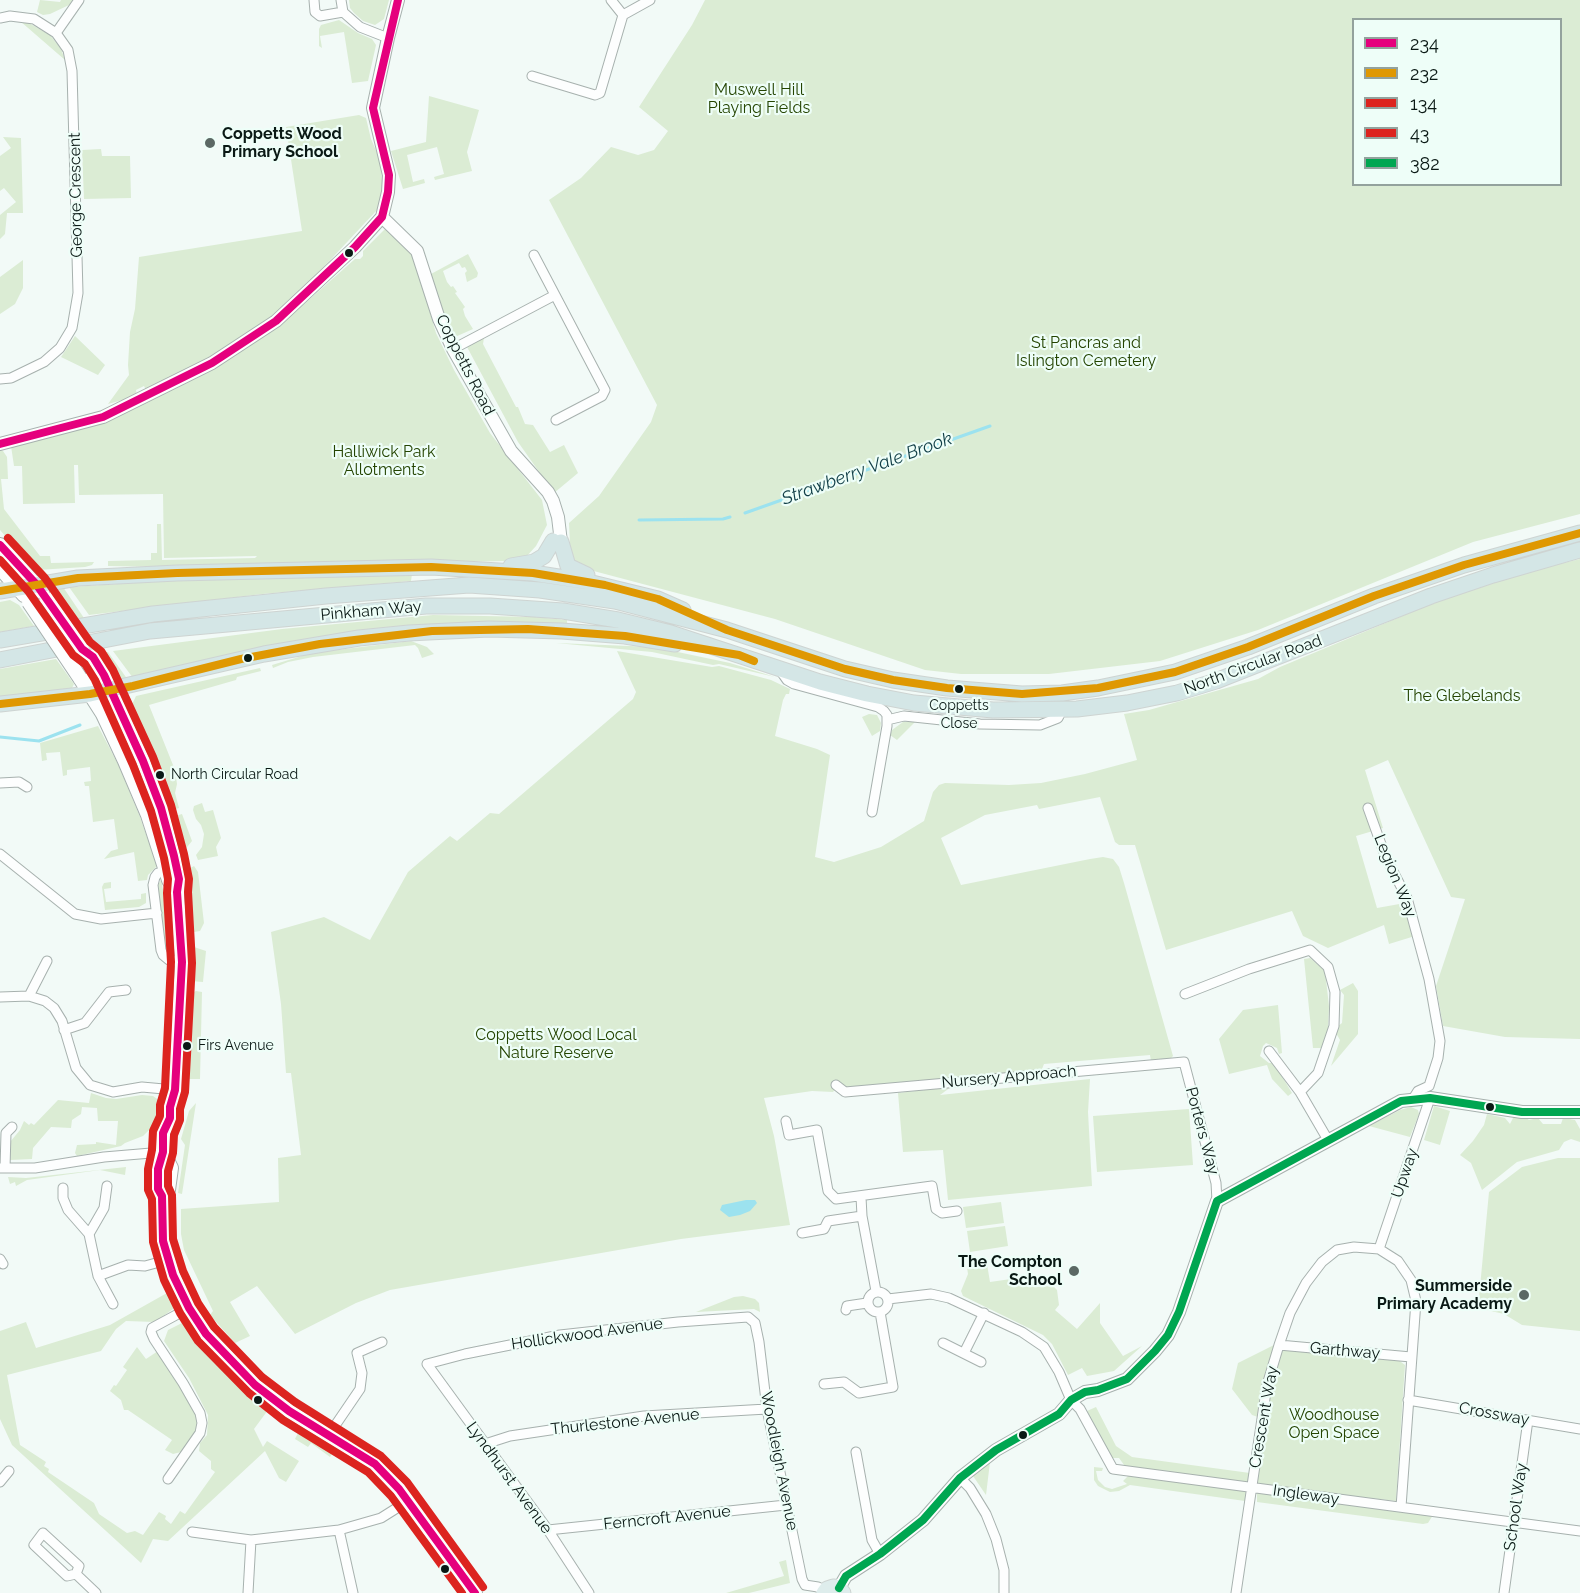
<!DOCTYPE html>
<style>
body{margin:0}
#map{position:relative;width:1580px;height:1593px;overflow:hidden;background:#f2faf7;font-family:Raleway,sans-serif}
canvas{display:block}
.legend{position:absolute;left:1352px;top:18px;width:210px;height:168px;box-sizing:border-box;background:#eefef8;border:2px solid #93a29d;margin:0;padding:8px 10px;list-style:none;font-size:18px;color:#0a1915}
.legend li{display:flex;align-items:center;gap:12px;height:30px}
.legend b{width:30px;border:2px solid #93a29d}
</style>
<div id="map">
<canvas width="1580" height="1593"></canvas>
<ul class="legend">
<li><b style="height:8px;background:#e5007d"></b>234</li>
<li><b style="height:8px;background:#df9802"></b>232</li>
<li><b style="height:8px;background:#dc241f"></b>134</li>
<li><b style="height:8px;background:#dc241f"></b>43</li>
<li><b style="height:8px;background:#00a651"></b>382</li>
</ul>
</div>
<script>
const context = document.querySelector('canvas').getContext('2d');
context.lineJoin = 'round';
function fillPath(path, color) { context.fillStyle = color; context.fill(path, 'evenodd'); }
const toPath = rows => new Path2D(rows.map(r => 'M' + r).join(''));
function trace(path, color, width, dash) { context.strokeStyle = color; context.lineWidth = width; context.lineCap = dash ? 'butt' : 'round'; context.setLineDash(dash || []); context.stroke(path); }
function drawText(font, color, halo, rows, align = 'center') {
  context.font = font + ' Raleway,sans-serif'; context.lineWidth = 4.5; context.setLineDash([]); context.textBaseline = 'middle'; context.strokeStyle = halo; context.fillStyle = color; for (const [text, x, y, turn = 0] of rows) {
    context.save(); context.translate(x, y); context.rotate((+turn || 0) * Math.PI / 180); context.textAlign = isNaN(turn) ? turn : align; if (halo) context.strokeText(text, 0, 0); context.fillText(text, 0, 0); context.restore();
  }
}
const green = toPath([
 [40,0,60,2,61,0,73,0,69,5,50,14,43,15,37,12],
 [349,0,389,0,384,19,375,25,363,21,354,13,350,8],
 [705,0,1580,0,1580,514,1473,542,1258,630,1160,661,1049,674,961,674,925,670,775,619,571,565,569,523,599,496,651,422,657,405,549,200,581,178,611,147,638,155,654,150,668,131,639,107,692,25],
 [1354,20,1560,20,1560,184,1354,184],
 [339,20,358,33,372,39,376,45,368,81,352,83,344,32,320,36,322,48,319,46,319,29,321,25],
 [20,21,27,22,50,35,61,49,65,60],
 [429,96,479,110,467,152,472,171,435,180,434,177,444,174,437,147,407,155,413,182,424,179,425,183,403,189,391,151,426,142],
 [359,115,366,118,371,139,381,162,383,198,378,209,290,303,260,326,208,360,147,392,144,386,136,390,137,396,108,404,129,375,128,365,130,332,135,309,139,257,302,231,286,127],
 [3,137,21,138,23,213,7,213,5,234,0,239,0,215,16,202,4,188,0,191,0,156,11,148],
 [101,149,102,156,130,156,131,198,84,199,82,150],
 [387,227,412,251,436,333,454,370,490,433,542,500,547,525,536,546,526,557,510,561,160,567,108,566,108,561,151,560,151,553,157,553,157,524,161,524,162,560,255,558,257,556,164,558,163,494,79,495,78,465,74,465,75,503,23,504,22,466,14,466,11,446,93,426,117,417,220,365,277,328,355,259,360,259,363,256,363,251],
 [468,254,478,273,477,277,467,282,465,273,467,271,465,267,462,268,459,263,443,271,447,282,451,287,453,286,457,292,455,293,465,307,463,309,465,316,473,329,455,337,444,318,431,274],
 [23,260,23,288,15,304,0,314,0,277],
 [75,336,105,365,98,375,61,357],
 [484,338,483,344,516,407,518,407,525,424,533,425,550,452,564,445,578,473,554,493,518,442,467,347],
 [0,451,3,451,7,457,8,479,1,479,4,509,40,556,50,556,51,563,94,562,92,565,85,567,37,570,33,568,0,530],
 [1580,559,1580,1039,1505,1037,1443,1026,1436,986,1465,899,1451,897,1388,760,1365,770,1383,828,1356,836,1377,908,1405,903,1415,936,1389,944,1384,925,1328,948,1303,936,1292,911,1166,950,1135,845,1119,845,1115,842,1100,797,1039,809,1037,805,985,815,941,838,961,885,1090,859,1103,857,1113,859,1119,867,1124,883,1173,1056,1170,1059,1151,1061,1150,1055,1044,1064,1040,1074,848,1089,840,1084,833,1092,812,1091,764,1098,774,1136,790,1225,681,1239,390,1290,356,1303,295,1334,257,1286,230,1302,250,1336,235,1343,210,1315,213,1311,184,1250,181,1234,181,1209,279,1202,278,1158,301,1155,291,1073,286,1073,281,1004,271,932,324,917,370,940,408,872,450,836,457,841,490,813,499,814,633,699,636,692,617,651,712,667,719,666,771,680,790,689,789,694,786,694,783,700,775,736,817,749,830,755,815,857,834,862,881,847,924,821,933,792,939,785,945,783,1009,785,1041,783,1085,774,1137,760,1124,714,1149,710,1258,679,1280,667,1436,602,1531,571],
 [412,574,411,581,262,594,89,615,69,587,232,577],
 [63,587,84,618,75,621,56,596,56,591],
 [10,600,19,605,34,626,0,632,0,602],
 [433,615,535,617,567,620,567,625,470,624,133,678,113,651,282,629],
 [411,641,427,647,434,654,422,658,418,648,415,645,313,657,288,662,273,668,272,665,312,653],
 [556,643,654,647,730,663,775,677,719,664,713,665,652,652],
 [108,652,128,680,119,680,111,676,96,653],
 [56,659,74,684,71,690,0,697,0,669],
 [260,668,261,671,237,677,236,680,149,705,175,770,177,784,175,793,179,808,170,811,159,782,161,771,158,763,150,754,129,711,136,696],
 [869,714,877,715,881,723,880,731,872,736,862,717],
 [903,722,915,722,897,740,890,735,892,730],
 [98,726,118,764,140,817,157,866,148,875,147,880,138,881,134,852,104,859,111,851,118,849,114,819,93,822,89,786,85,786,84,782,91,781,90,767,67,770,67,775,63,776,60,752,46,753,47,760,42,761,40,743],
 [202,803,205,812,213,810,221,838,216,847,218,856,198,860,196,855,202,847,204,834,201,825,196,819,193,810,194,806],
 [182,814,192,841,183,852,182,851,172,817],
 [194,866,198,872,204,923,200,931,194,932,187,870],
 [161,880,169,919,170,955,166,952,158,885],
 [111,882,111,888,104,889,106,902,141,899,141,894,146,893,146,903,139,907,105,910,102,887,104,883],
 [194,947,206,951,203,982,190,981],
 [1310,958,1325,971,1329,1006,1328,1030,1325,1048,1313,1048,1304,959],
 [1353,983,1358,991,1358,1034,1331,1066,1340,1040,1336,1033,1338,1026,1342,1023,1344,995,1340,990],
 [196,991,202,992,200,1079,185,1079,186,996],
 [1278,1005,1282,1053,1279,1054,1277,1048,1266,1043,1263,1046,1260,1056,1269,1063,1274,1063,1292,1093,1288,1096,1272,1079,1267,1065,1229,1074,1219,1039,1243,1010],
 [1090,1079,1088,1112,1092,1186,948,1200,943,1150,903,1152,898,1093,951,1087,940,1095],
 [91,1093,106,1098,116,1099,142,1095,153,1096,160,1101,156,1123,143,1136,125,1143,121,1146,77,1156,75,1153,77,1145,96,1144,96,1142,116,1145,118,1121,98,1121,97,1108,82,1107,81,1114,72,1120,71,1128,51,1127,33,1148,32,1159,10,1160,10,1142,20,1130,24,1121,29,1125,31,1123,34,1125,58,1100,89,1103],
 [196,1103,182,1194,178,1193,185,1145,181,1139,189,1111],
 [1434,1106,1450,1111,1440,1145,1424,1140],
 [1411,1107,1418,1110,1419,1114,1410,1137,1369,1126,1400,1110],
 [1189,1109,1193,1165,1097,1172,1093,1116],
 [1487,1114,1505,1118,1510,1124,1514,1116,1525,1117,1529,1120,1538,1118,1543,1124,1561,1124,1563,1118,1575,1120,1580,1129,1580,1142,1571,1139,1564,1142,1559,1150,1517,1162,1482,1190,1471,1163,1460,1155,1473,1141,1484,1125],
 [1558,1158,1580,1158,1580,1331,1522,1325,1504,1314,1478,1308,1489,1192,1522,1167],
 [126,1167,125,1175,100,1170,27,1180,16,1186,15,1182,10,1184,8,1177,26,1178],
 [1001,1202,1004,1223,966,1228,963,1207],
 [1005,1226,1008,1246,970,1252,967,1231],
 [987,1264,990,1282,1032,1276,1033,1287,1053,1286,1057,1290,1059,1305,1055,1310,1077,1329,1100,1303,1100,1323,1123,1356,1142,1346,1114,1371,1087,1376,1082,1368,1068,1375,1052,1344,1043,1335,963,1296,961,1291,968,1274,967,1267],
 [167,1293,174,1303,173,1309,155,1322,126,1321,116,1329,101,1351,7,1375,20,1445,46,1462,44,1466,49,1469,48,1472,94,1503,99,1514,127,1533,135,1531,143,1535,159,1512,166,1516,165,1519,171,1524,180,1511,185,1514,215,1472,211,1469,211,1461,199,1451,200,1443,207,1435,208,1415,189,1378,164,1341,168,1330,182,1323,190,1327,220,1363,268,1410,254,1429,263,1447,267,1441,299,1461,286,1482,279,1478,265,1451,168,1541,153,1539,141,1563,12,1445,0,1419,0,1331,26,1322,36,1348,110,1325],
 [743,1296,755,1299,759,1303,760,1312,754,1309,696,1312,734,1297],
 [1274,1345,1265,1375,1258,1417,1252,1415,1232,1389,1238,1363],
 [137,1347,146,1359,158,1351,179,1383,195,1413,198,1420,198,1428,181,1452,173,1454,165,1450,172,1440,128,1410,124,1410,121,1400,110,1391,114,1385,116,1386,127,1370,123,1367],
 [1287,1347,1397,1359,1405,1365,1396,1501,1257,1485,1272,1381,1281,1351],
 [1096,1407,1116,1446,1132,1457,1250,1473,1249,1484,1127,1469,1119,1458,1111,1458,1087,1411],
 [299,1431,333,1452,330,1457,311,1443,308,1447,295,1439],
 [990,1462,986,1495,973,1476],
 [1094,1467,1103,1468,1102,1471,1096,1471,1098,1480,1105,1487,1112,1489,1127,1484,1123,1481,1129,1475,1246,1490,1245,1501,1130,1485,1119,1491,1110,1492,1098,1486,1094,1480],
 [1257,1493,1433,1515,1428,1523,1423,1524,1257,1502],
 [786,1560,790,1583,749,1593,726,1593,784,1576,779,1562]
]);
const water = toPath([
 [746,1200,755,1200,757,1203,750,1211,740,1215,729,1217,720,1210,722,1205]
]);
const stream = toPath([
 [745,513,990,426],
 [639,520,723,519,730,517],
 [0,737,39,741,80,725]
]);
const minor = toPath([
 [314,0,315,12,320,16,343,12],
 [341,0,343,12,360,27,388,38],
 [611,0,623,15],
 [0,18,10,16,34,19,56,33,68,50,72,71,78,293,72,328,60,348,44,362,11,378,0,379],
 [56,33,79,0],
 [532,76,595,95,600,93,623,15,650,0],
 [534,255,605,390,602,396,556,420],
 [453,349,555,295],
 [780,670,787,680,794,684,878,707,884,711,887,715,887,726,872,812],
 [887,720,904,716,980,724,1040,725,1058,718,1062,710],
 [0,783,19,782,27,787],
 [1368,808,1386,858,1407,898,1429,979,1440,1041,1438,1058,1429,1086,1418,1091,1413,1099],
 [0,854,75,914,101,919,157,913],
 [165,871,158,873,155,877,153,885,161,950,163,955,169,960,182,962],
 [1185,994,1249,969,1310,950,1328,967,1335,992,1334,1026,1318,1073,1300,1092],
 [29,996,47,961],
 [0,997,29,996,45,1001,54,1008,62,1021,76,1068,90,1085,113,1092,142,1087,175,1090],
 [64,1030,85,1023,109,992,126,990],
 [1269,1051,1300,1092,1328,1140],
 [836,1085,845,1092,1184,1062,1216,1183,1217,1201],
 [786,1121,789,1135,817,1130,828,1191,836,1199,932,1186,936,1209,942,1213,957,1211],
 [0,1168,35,1168,104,1157,163,1152],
 [5,1168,6,1133,12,1127],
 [63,1188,63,1198,68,1210,89,1234,98,1276,113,1304],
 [861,1197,862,1216,876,1291],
 [802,1233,824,1229,828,1221,862,1216],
 [89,1234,104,1208,107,1186],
 [1379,1249,1430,1098],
 [0,1259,3,1264],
 [98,1276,128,1265,145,1266,167,1260],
 '868 1302a10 10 0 1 1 20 0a10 10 0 1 1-20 0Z',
 [888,1299,931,1294,949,1298,1022,1332,1044,1347,1059,1372,1071,1400,1080,1409,1113,1469,1580,1531],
 [846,1310,847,1306,867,1303],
 [943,1343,981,1362],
 [1279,1345,1411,1357],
 [964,1353,984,1313],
 [824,1384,844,1382,859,1393,893,1387,880,1312],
 [1408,1400,1580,1429],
 [328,1436,360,1389,362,1373,357,1353,382,1342],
 [485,1444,510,1436,644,1416,767,1409],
 [856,1452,872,1540,880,1554],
 [960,1478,970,1488,986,1514,996,1539,1004,1570,1004,1593],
 [168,1479,200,1433,202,1423,200,1413,183,1383,154,1339,151,1332,152,1328,189,1308],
 [0,1482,9,1471],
 [339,1530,353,1593],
 [548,1530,786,1505],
 [192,1532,251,1540,339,1530,381,1518,408,1501],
 [43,1533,79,1566,76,1574,67,1576,34,1545,43,1533],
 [76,1574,96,1593],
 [248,1593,251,1540],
 [589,1593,548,1530,427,1364,465,1354,560,1335,678,1322,748,1317,755,1323,759,1342,767,1409,802,1579,805,1585,818,1587,825,1591],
 [1236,1593,1267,1385,1279,1345,1290,1313,1306,1283,1322,1262,1337,1250,1354,1247,1379,1249,1398,1261,1411,1280,1416,1301,1401,1507],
 [1504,1593,1528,1420]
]);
const tertiary = toPath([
 [382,217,417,251,439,319,453,349,511,451,548,492,553,501,558,517,561,542],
 [0,444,103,417,212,363,276,321,355,247,382,217,388,192,389,175,373,108,388,38,398,0],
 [839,1588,846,1576,880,1554,923,1520,960,1478,996,1450,1059,1414,1071,1400,1085,1392,1098,1390,1127,1379,1155,1351,1168,1335,1179,1312,1217,1201,1401,1101,1430,1098,1522,1112,1580,1112]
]);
const secondary = toPath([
 [0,545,42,592],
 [0,568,24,595],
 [82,649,93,657,104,675,143,761,161,808,179,879,177,892,182,962,175,1090,170,1107,170,1118,163,1133,163,1152,158,1169,158,1189,162,1196,163,1241,173,1275,189,1308,206,1334,255,1385,289,1411,375,1464,399,1489,475,1593],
 [82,649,83,661,88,668,89,689],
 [80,678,103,714,125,761,148,815,169,880,177,892],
 [162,1196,168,1190,171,1168,163,1152]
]);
const primary = toPath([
 [824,1593,827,1589,833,1587,839,1588,843,1593]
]);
const trunk = toPath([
 [561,542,568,566,587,575],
 [511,566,534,562,544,556,553,541],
 [0,591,78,578,177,573,431,567,533,573,584,581,658,599,683,610],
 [0,640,153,614,326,596,469,585,540,590,615,601,727,630,845,669,893,680,947,688,1022,694,1062,693,1098,688,1175,672,1248,647,1374,596,1464,565,1580,533],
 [0,660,150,631,426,606,490,606,563,611,618,620,671,633,820,682,867,694,914,703,993,710,1077,709,1127,703,1177,693,1216,681,1431,596,1493,575,1580,550],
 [0,704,90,694,264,654,359,638,409,633,489,629,562,631,625,636,675,644]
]);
const secondaryBridge = toPath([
 [47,599,82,649],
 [29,602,80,678]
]);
const bus1 = toPath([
 [0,444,103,417,212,363,276,321,355,247,382,217,388,192,389,175,373,108,398,0],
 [0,545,36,584,82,649,93,657,104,675,143,761,161,808,174,856,179,879,177,892,182,962,175,1090,170,1107,170,1118,163,1133,163,1152,158,1169,158,1189,162,1196,163,1241,173,1275,189,1308,206,1334,255,1385,289,1411,375,1464,399,1489,475,1593]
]);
const bus2 = toPath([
 [0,591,78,578,177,573,431,567,533,573,605,585,658,599,727,630,845,669,893,680,947,688,1022,694,1098,688,1175,672,1248,647,1374,596,1464,565,1580,533],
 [0,704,90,694,133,686,241,659,320,644,432,631,528,629,625,636,739,655,754,661]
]);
const bus3 = toPath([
 [0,560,28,591,73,655,85,664,95,680,133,765,151,811,164,858,168,879,167,893,171,962,165,1088,160,1105,160,1116,153,1131,152,1150,148,1169,148,1190,152,1199,153,1242,164,1280,180,1313,198,1341,249,1393,283,1420,368,1472,391,1496,462,1593]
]);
const bus4 = toPath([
 [8,538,45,578,90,642,101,651,113,670,153,757,171,805,184,854,189,879,188,892,192,963,185,1092,180,1109,180,1120,174,1135,173,1153,168,1171,168,1186,172,1195,173,1239,183,1271,198,1303,214,1327,262,1377,295,1402,381,1456,407,1482,483,1587]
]);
const bus5 = toPath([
 [839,1588,846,1576,880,1554,923,1520,960,1478,996,1450,1059,1414,1071,1400,1085,1392,1098,1390,1127,1379,1155,1351,1168,1335,1179,1312,1217,1201,1401,1101,1430,1098,1522,1112,1580,1112]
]);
const markers = [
 [210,143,6,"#5b6864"],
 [349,253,5,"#0a1915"],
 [248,658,5,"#0a1915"],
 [959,689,5,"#0a1915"],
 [160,775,5,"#0a1915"],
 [187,1046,5,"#0a1915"],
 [1490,1107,5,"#0a1915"],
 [1074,1271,6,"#5b6864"],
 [1524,1295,6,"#5b6864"],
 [258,1400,5,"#0a1915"],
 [1023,1435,5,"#0a1915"],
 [445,1569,5,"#0a1915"]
];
const busNames = [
 ["Coppetts",959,706,"center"],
 ["Close",959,724,"center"],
 ["North Circular Road",171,775],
 ["Firs Avenue",198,1046]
];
const parkNames = [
 ["Muswell Hill",759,90],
 ["Playing Fields",759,108],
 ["St Pancras and",1086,343],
 ["Islington Cemetery",1086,361],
 ["Halliwick Park",384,452],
 ["Allotments",384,470],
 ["The Glebelands",1462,696],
 ["Coppetts Wood Local",556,1035],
 ["Nature Reserve",556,1053],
 ["Woodhouse",1334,1415],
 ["Open Space",1334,1433]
];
const poiNames = [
 ["Coppetts Wood",222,134,"left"],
 ["Primary School",222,152,"left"],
 ["The Compton",1062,1262],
 ["School",1062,1280],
 ["Summerside",1512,1286],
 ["Primary Academy",1512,1304]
];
const streetNames = [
 ["George Crescent",76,195,-91],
 ["Coppetts Road",465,365,63],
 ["Pinkham Way",371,611,-5],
 ["North Circular Road",1253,665,-20],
 ["Legion Way",1395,876,68],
 ["Nursery Approach",1009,1077,-5],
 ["Porters Way",1202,1131,75],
 ["Upway",1405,1173,-71],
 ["Hollickwood Avenue",587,1334,-8],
 ["Garthway",1345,1351,5],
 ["Crossway",1494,1414,10],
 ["Crescent Way",1264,1417,-80],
 ["Thurlestone Avenue",625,1422,-6],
 ["Woodleigh Avenue",779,1461,79],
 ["Lyndhurst Avenue",509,1478,54],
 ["Ingleway",1306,1495,8],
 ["School Way",1516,1507,-82],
 ["Ferncroft Avenue",667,1518,-6]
];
const waterNames = [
 ["Strawberry Vale Brook",867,469,-20]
];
fillPath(green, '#dbecd4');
fillPath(water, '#9ce2ef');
trace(stream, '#9ce2ef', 3);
trace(minor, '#a7b1ae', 11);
trace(tertiary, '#a7b1ae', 14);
trace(secondary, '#a7b1ae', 16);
trace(primary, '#ced4d2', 17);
trace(trunk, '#ced4d2', 17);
trace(minor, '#fdfefe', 9);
trace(tertiary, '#fdfefe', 12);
trace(secondary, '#fdfefe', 14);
trace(primary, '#deedec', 15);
trace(trunk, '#d4e6e6', 15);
trace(secondaryBridge, '#a7b1ae', 16, []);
trace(secondaryBridge, '#fdfefe', 14);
trace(bus1, '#e5007d', 8);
trace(bus2, '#df9802', 8);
trace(bus3, '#dc241f', 8);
trace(bus4, '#dc241f', 8);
trace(bus5, '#00a651', 8);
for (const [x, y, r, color] of markers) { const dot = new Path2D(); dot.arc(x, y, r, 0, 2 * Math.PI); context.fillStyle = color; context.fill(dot); trace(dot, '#eefef8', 2); }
drawText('14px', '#0a1915', '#eefef8', busNames, 'left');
drawText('16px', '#244400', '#eefef8', parkNames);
drawText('bold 16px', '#0a1915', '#eefef8', poiNames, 'right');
drawText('16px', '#0a1915', '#eefef8', streetNames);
drawText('italic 18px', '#103e46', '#eefef8', waterNames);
</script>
